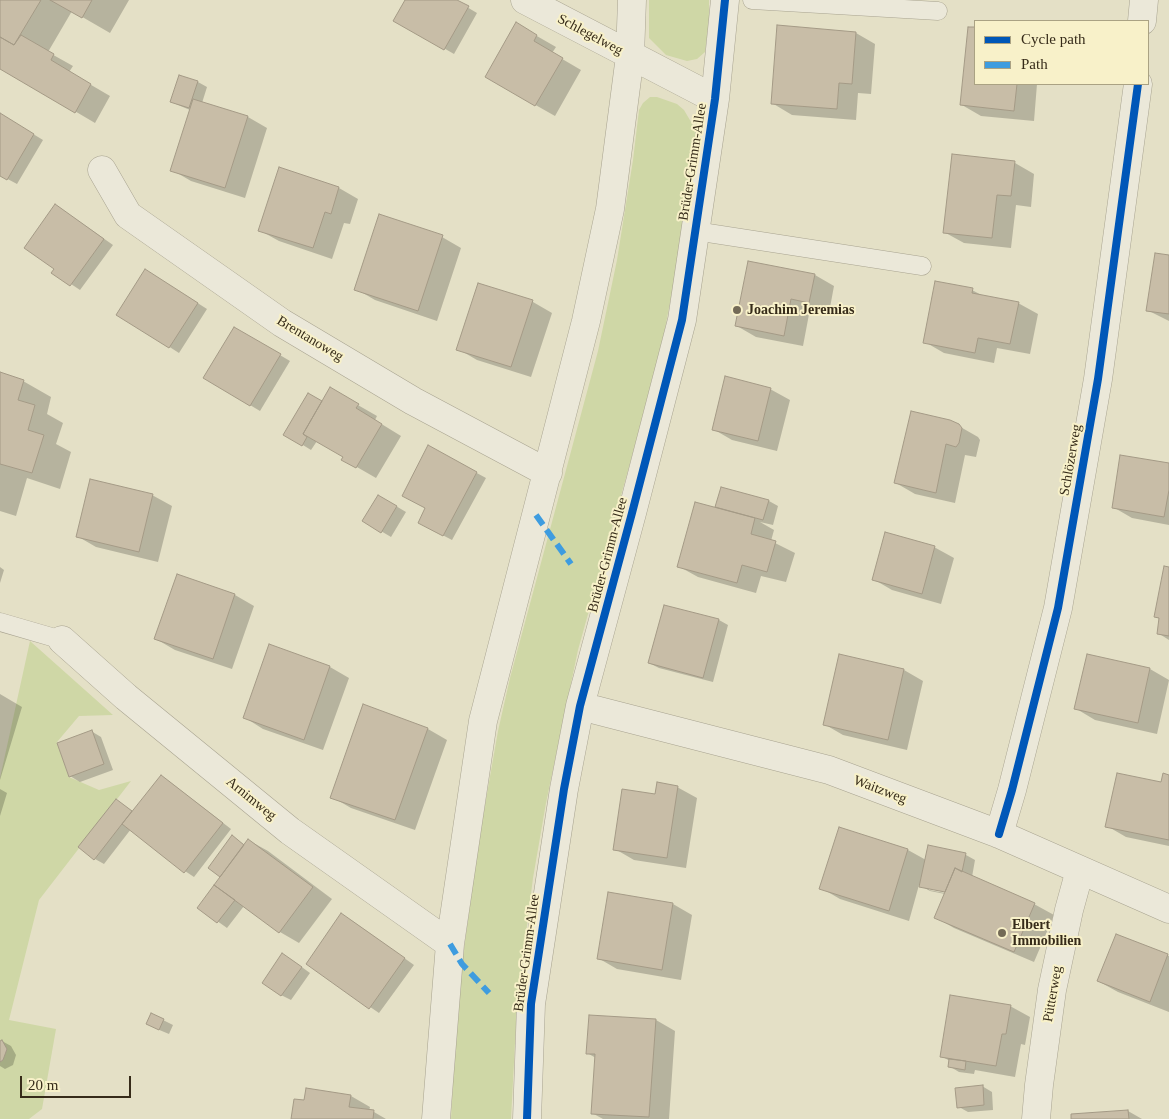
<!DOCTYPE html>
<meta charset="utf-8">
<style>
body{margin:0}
#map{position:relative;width:1169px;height:1119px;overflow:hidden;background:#e4e0c6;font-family:Georgia,serif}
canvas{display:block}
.legend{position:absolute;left:974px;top:20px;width:175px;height:65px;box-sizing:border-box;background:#f8f1c9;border:1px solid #aaa283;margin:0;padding:6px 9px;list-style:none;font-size:15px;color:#362b19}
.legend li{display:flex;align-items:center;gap:10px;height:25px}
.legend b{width:25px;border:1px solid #aaa283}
.scale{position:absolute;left:20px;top:1076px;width:111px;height:22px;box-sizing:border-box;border:2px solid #362b19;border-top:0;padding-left:6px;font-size:15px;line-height:18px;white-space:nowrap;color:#362b19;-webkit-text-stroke:4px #f8f1c9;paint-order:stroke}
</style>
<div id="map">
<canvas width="1169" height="1119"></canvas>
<ul class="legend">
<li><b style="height:6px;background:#0057b8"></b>Cycle path</li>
<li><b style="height:6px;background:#3e9cdf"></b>Path</li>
</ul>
<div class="scale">20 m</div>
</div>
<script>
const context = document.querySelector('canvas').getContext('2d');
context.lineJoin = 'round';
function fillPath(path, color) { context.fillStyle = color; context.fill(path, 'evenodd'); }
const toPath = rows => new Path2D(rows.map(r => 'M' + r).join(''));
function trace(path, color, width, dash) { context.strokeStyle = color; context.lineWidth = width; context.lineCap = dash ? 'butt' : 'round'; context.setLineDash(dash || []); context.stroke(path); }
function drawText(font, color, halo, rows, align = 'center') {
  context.font = font + ' Georgia,serif'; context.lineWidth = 4; context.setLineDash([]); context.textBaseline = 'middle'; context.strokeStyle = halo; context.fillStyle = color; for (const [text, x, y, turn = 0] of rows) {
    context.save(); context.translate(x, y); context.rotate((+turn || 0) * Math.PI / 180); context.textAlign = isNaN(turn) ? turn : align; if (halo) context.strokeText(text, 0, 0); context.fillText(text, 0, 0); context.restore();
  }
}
const green = toPath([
 [649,0,709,0,709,23,705,52,697,59,687,61,666,55,649,38],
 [650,97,657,97,677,104,684,110,694,127,697,146,680,250,664,334,634,449,578,650,546,803,533,878,517,1005,511,1119,451,1119,456,1024,462,964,478,845,498,731,510,678,598,351,617,260,633,160,639,110,643,103],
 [30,641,113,715,79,716,57,742,69,777,99,790,131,781,39,900,9,1020,56,1029,42,1109,29,1119,0,1119,0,778]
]);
const shadow = toPath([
 [0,0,129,0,110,33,72,11,48,52,73,66,69,72,110,96,95,123,0,67],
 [406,0,455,0,477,13,454,54,395,20],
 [516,24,556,47,552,53,581,70,555,116,486,77],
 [778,27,856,33,875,44,871,94,858,93,856,120,792,115,772,103],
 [969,28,975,29,975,84,1037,84,1034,121,981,116,962,105],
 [198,82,207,87,202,103,248,117,267,128,245,198,191,181,172,170,190,110,171,102],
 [0,114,43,140,17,184,0,175],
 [1015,163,1034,174,1031,207,1016,205,1011,248,964,243,944,232],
 [339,188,358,199,350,224,344,223,332,259,279,241,259,230],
 [56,205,113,245,80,290,53,272,56,269],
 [442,237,461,248,437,321,375,300,356,289],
 [1169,257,1169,321,1147,310],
 [815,275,834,286,829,313,810,309,803,346,756,337,737,326],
 [155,276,207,309,179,353,118,314],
 [479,284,533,302,552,313,531,377,477,360,458,349],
 [972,290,985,297,1018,303,1038,314,1030,354,997,348,994,363,944,353,925,342],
 [234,328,290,361,260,411,205,378],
 [0,374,23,381,51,397,47,414,63,423,56,444,71,452,60,489,27,478,16,516,0,511],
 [330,389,377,416,375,420,401,436,376,478,343,459,345,457,317,441,311,450,285,434,322,402],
 [770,389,790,400,777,451,732,440,713,429],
 [950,421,978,437,980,440,976,457,965,455,955,503,915,494,896,483],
 [429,447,486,478,452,540,429,528,427,508],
 [1169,465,1169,525,1132,518,1113,507],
 [722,488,769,501,778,506,773,525,760,522,774,530,771,541,795,553,786,582,761,576,756,593,698,577,678,566,716,509],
 [152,495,172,506,158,562,96,547,77,536],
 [379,496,406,512,391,537,364,521],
 [934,547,954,558,941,604,892,590,873,579],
 [0,567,4,570,0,583],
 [1169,568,1169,640,1158,633,1160,619,1156,617],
 [178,575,235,595,254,606,232,669,175,650,156,639],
 [665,606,719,620,728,625,713,682,659,668,649,663],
 [270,646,330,667,349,678,323,750,263,729,244,717],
 [840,656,904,670,923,681,907,750,843,735,824,724],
 [1150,669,1169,680,1157,734,1095,720,1075,708],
 [0,694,22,707,0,780],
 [428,729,447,740,415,830,351,808,332,797],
 [91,731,101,737,113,770,80,782,70,776],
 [161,776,170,782,231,829,194,877,185,871,131,829,104,864,95,859,116,800,133,812],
 [1169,776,1169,846,1126,837,1107,826,1162,784],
 [677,787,697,798,686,868,634,860,615,849],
 [0,789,7,793,0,816],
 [840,828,908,850,926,860,929,846,966,855,975,860,972,877,1034,904,1054,915,1034,962,954,928,935,917,945,894,930,891,919,885,909,921,840,899,821,888],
 [929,887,951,892,950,894,929,890],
 [232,837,245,845,248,840,268,851,332,899,299,943,280,932,244,906,227,928,199,908,221,877],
 [673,904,692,915,681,980,617,969,598,958],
 [351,920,414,965,379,1013,307,964],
 [1117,935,1169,956,1169,1012,1118,992,1098,981],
 [292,960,310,973,291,1000,281,995],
 [1010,1006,1030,1017,1025,1045,1021,1044,1015,1077,975,1070,974,1074,959,1072,949,1066,950,1061,941,1056],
 [163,1020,173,1025,169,1034,157,1029],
 [656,1020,675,1031,669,1119,603,1119,592,1113,596,1058,587,1053],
 [2,1041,11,1046,16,1055,13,1065,5,1069,0,1066,0,1042],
 [982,1086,992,1092,993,1110,968,1112,959,1107],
 [351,1096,370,1107,369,1111,374,1112,386,1119,293,1119,306,1101],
 [1128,1111,1142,1119,1072,1119]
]);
const building = toPath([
 [0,0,41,0,14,45,0,37,0,0],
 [50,0,92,0,82,18,50,0],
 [405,0,457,0,469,6,444,50,393,21,405,0],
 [516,22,537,35,534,41,563,58,535,106,485,77,516,22],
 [777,25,856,32,852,84,839,83,837,109,771,104,777,25],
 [968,27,975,27,975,84,1017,84,1014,111,960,105,968,27],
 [21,35,54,54,51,60,91,84,75,113,0,69,0,37,14,45,21,35],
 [179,75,198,81,189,108,170,102,179,75],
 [193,99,248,116,225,188,170,171,193,99],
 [0,113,34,134,7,180,0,176,0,113],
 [952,154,1015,161,1011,196,997,195,992,238,943,233,952,154],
 [279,167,339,187,331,214,325,212,313,248,258,231,279,167],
 [55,204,104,239,70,286,51,273,54,269,24,248,55,204],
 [379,214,443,235,418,311,354,290,379,214],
 [1155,253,1169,255,1169,314,1146,311,1155,253],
 [748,261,815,274,809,303,791,299,784,336,735,326,748,261],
 [145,269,198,303,169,348,116,315,145,269],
 [935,281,973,288,972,293,1019,302,1010,344,978,338,975,353,923,343,935,281],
 [478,283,533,300,511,367,456,350,478,283],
 [234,327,281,354,250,406,203,378,234,327],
 [0,372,24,380,18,400,35,405,28,430,44,435,32,473,0,464,0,372],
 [725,376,771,388,758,441,712,430,725,376],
 [330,387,359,404,356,408,382,424,356,468,341,460,343,457,303,434,330,387],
 [308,393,322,401,303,434,307,437,302,446,283,435,308,393],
 [911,411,950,420,959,424,962,428,959,443,956,447,946,444,936,493,894,483,911,411],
 [428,445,477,472,443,536,418,523,425,508,402,496,428,445],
 [1120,455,1169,463,1169,490,1164,517,1112,508,1120,455],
 [90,479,153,494,139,552,76,537,90,479],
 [721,487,769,500,763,520,715,507,721,487],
 [378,495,397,506,381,533,362,521,378,495],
 [695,502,755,518,751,534,776,541,767,572,742,565,737,583,677,567,695,502],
 [885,532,935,546,922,594,872,580,885,532],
 [1164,566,1169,567,1169,636,1157,634,1159,618,1154,617,1164,566],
 [177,574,235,594,213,659,154,639,177,574],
 [664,605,719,619,703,678,648,663,664,605],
 [269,644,330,666,304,740,243,718,269,644],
 [839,654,904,669,888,740,823,725,839,654],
 [1087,654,1150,668,1138,723,1074,709,1087,654],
 [363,704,428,728,395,820,330,798,363,704],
 [92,730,104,764,69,777,57,743,92,730],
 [1117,773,1161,782,1163,773,1169,775,1169,840,1105,827,1117,773],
 [161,775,223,823,184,873,122,824,161,775],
 [657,782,678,786,667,858,613,850,622,789,655,794,657,782],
 [116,799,132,811,94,860,78,847,116,799],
 [839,827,908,849,889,911,819,889,839,827],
 [232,835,244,845,220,877,208,868,232,835],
 [248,839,313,887,279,933,214,885,248,839],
 [928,845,966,853,962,872,955,868,945,892,919,887,928,845],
 [955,868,1035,903,1014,952,934,918,955,868],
 [214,885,235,900,217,923,197,908,214,885],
 [608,892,673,903,662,970,597,959,608,892],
 [341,913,405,958,369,1009,306,964,341,913],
 [1116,934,1168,954,1150,1002,1097,981,1116,934],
 [282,953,302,967,281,996,262,983,282,953],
 [950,995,1011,1005,1006,1034,1002,1034,996,1066,940,1057,950,995],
 [151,1013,164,1019,159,1030,146,1024,151,1013],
 [589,1015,656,1019,649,1117,591,1114,595,1054,586,1054,589,1015],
 [2,1040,7,1049,3,1060,0,1062,0,1041,2,1040],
 [949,1059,966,1061,965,1070,948,1067,949,1059],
 [983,1085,984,1105,957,1108,955,1088,983,1085],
 [306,1088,351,1095,349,1107,374,1110,373,1119,291,1119,294,1099,304,1100,306,1088],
 [1128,1110,1129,1119,1071,1119,1071,1114,1128,1110]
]);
const service = toPath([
 [752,0,938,11],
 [695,231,922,266],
 [0,622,62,640]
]);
const minor = toPath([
 [525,0,715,99],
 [1142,21,1144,0],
 [102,170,128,215,282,323,413,401,548,473],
 [62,640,126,697,290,831,450,944],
 [580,706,829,770,999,834,1169,909],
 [999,834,1012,790,1058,608,1098,379,1138,84],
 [436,1119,450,944,483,721,586,321,610,209,630,56,632,0],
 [527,1119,531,1004,564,789,580,706,632,513,682,320,715,99,725,0],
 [1036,1119,1039,1085,1052,990,1069,910,1080,870]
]);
const quiet = toPath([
 [536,515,571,564],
 [450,944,462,964,489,993]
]);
const cycleway = toPath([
 [999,834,1012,790,1058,608,1098,379,1138,84],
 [527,1119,531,1004,564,789,580,706,632,513,682,320,715,99,725,0]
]);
const markers = [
 [737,310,5,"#736a56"],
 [1002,933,5,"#736a56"]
];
const streetNames = [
 ["Schlegelweg",590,35,28],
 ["Brüder-Grimm-Allee",693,162,-81],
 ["Brentanoweg",310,339,31],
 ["Schlözerweg",1071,460,-80],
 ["Brüder-Grimm-Allee",608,555,-75],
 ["Waitzweg",880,790,21],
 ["Arnimweg",251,799,39],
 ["Brüder-Grimm-Allee",527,953,-82],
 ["Pütterweg",1053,994,-80]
];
const poiNames = [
 ["Joachim Jeremias",747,310],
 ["Elbert",1012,925],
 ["Immobilien",1012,941]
];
fillPath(green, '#cfd7a6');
fillPath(shadow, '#0003');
fillPath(building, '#c8bda7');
trace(building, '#a49a86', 1);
trace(service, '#a8a390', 19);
trace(minor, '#a8a390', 29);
trace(service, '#ebe8d9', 18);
trace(minor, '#ebe8d9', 28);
trace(quiet, '#3e9cdf', 6, [12, 6]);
trace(cycleway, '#0057b8', 8);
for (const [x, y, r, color] of markers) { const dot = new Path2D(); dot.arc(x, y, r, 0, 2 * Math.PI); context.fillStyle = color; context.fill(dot); trace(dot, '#f8f1c9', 2); }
drawText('14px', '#362b19', '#f8f1c9', streetNames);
drawText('bold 14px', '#362b19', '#f8f1c9', poiNames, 'left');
</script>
